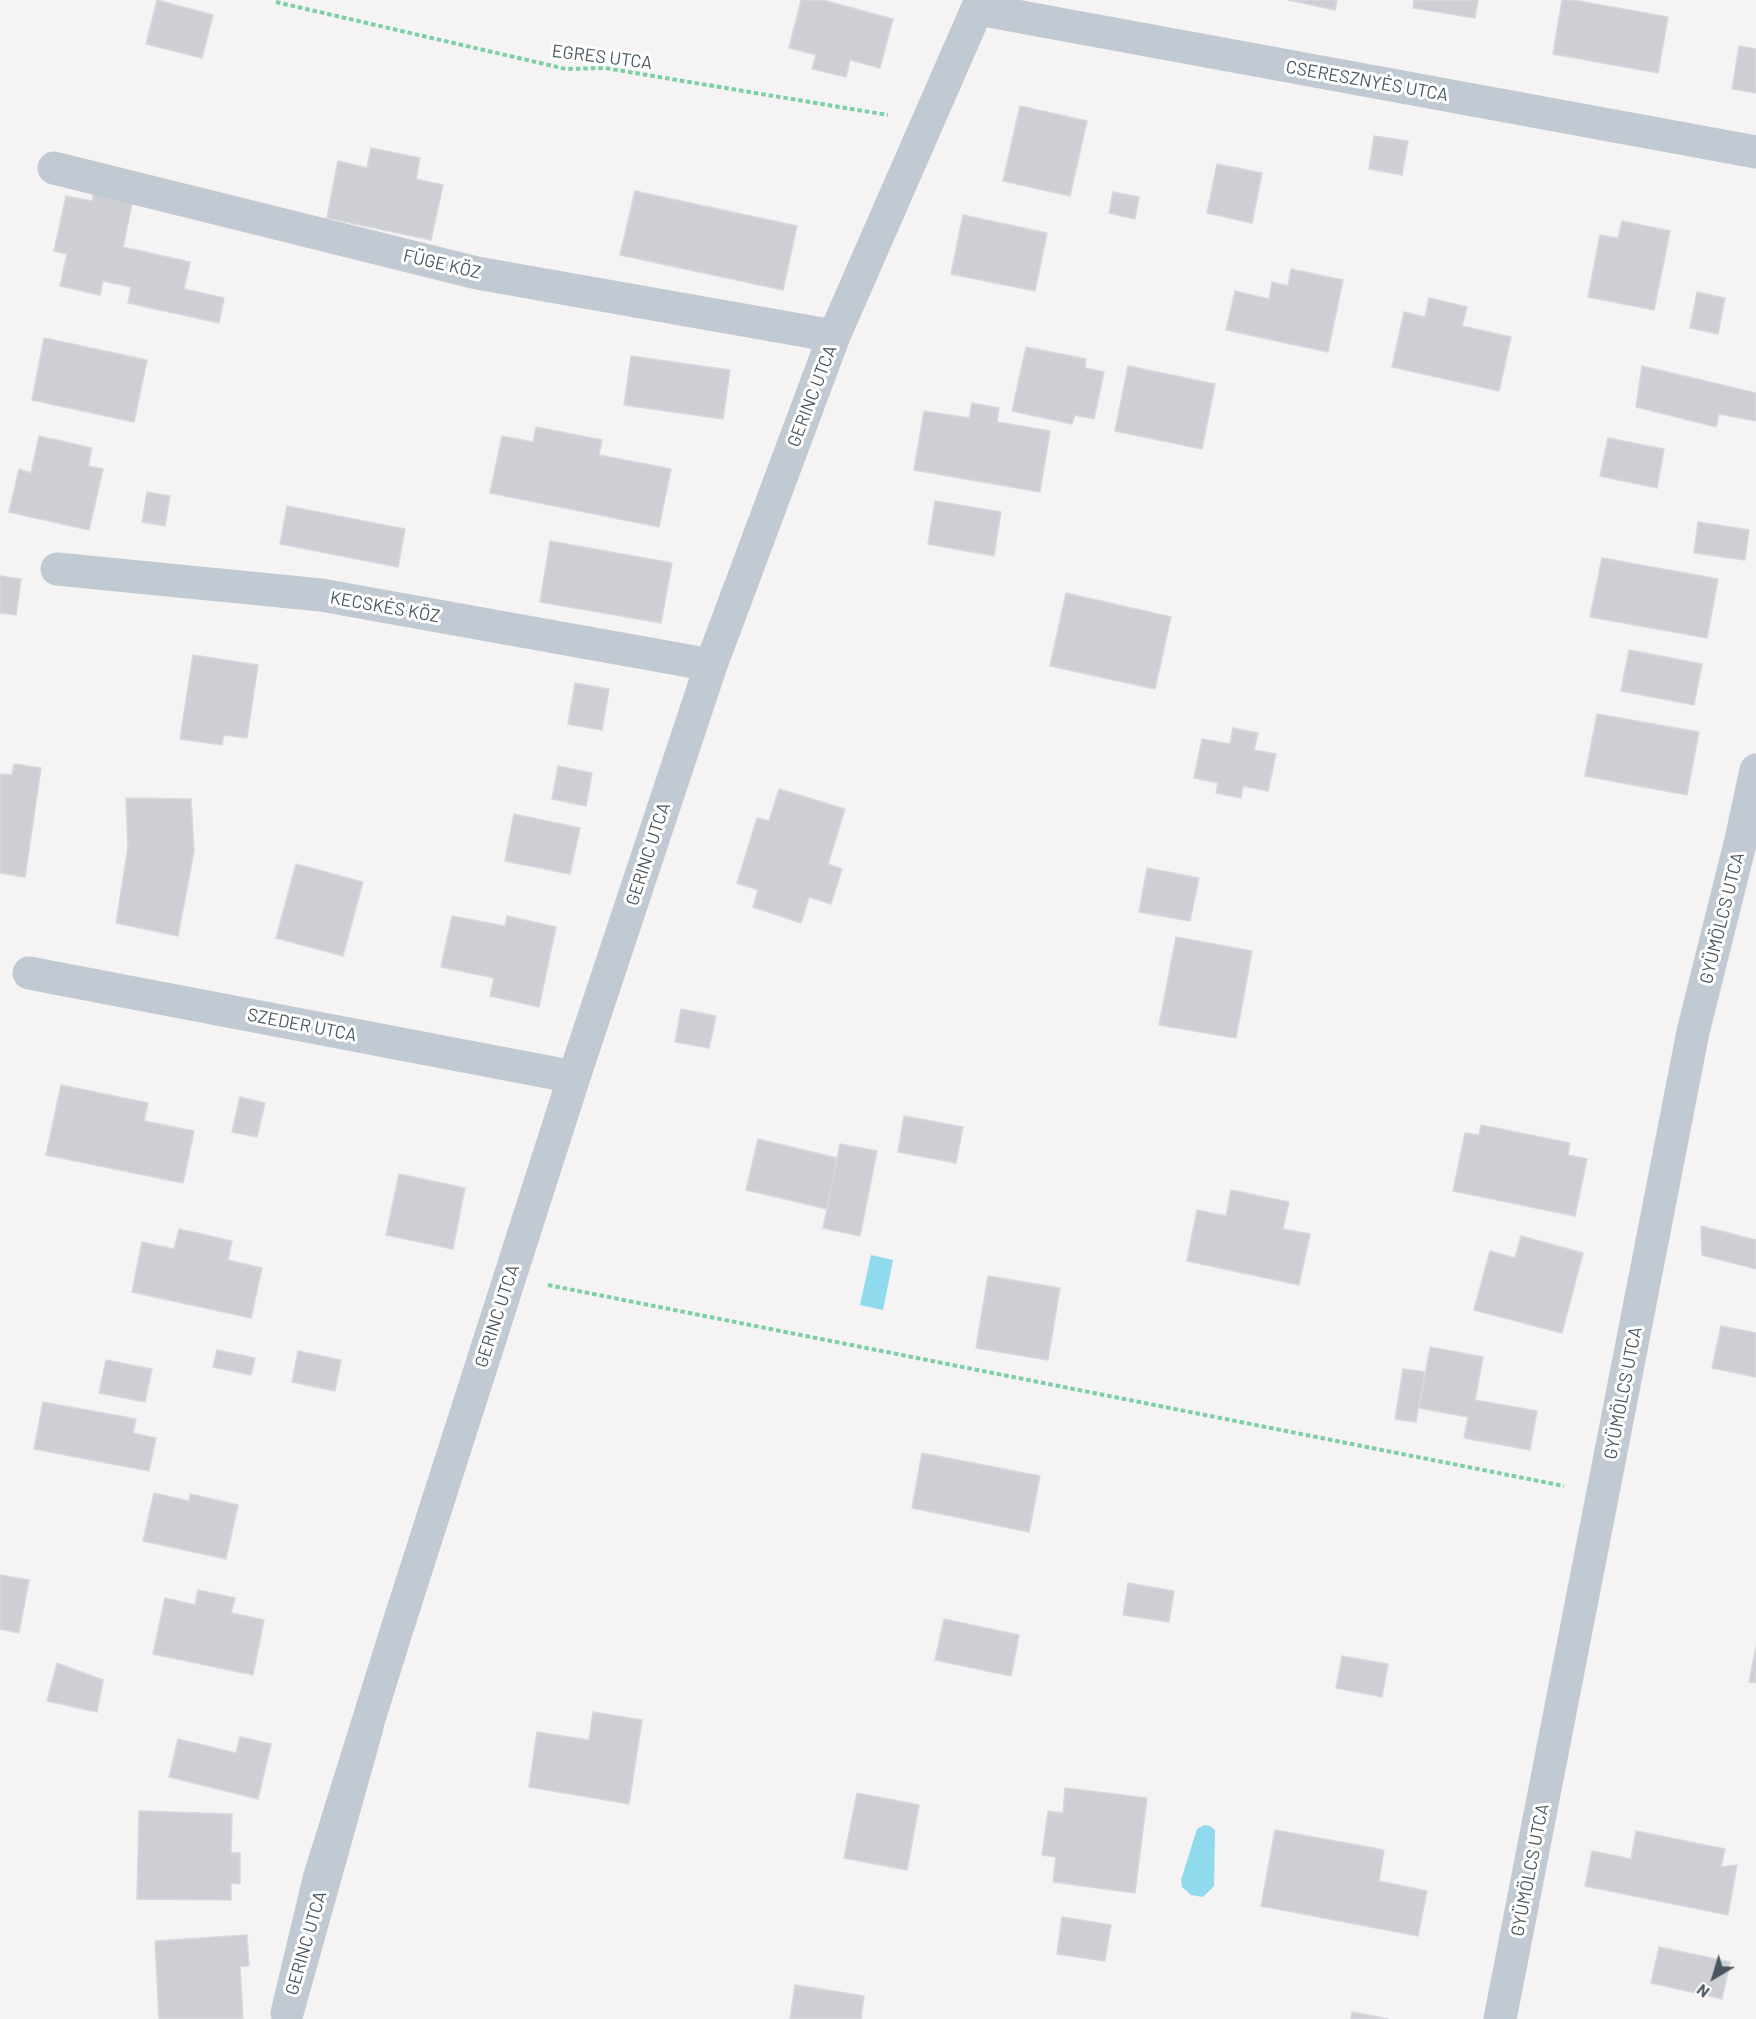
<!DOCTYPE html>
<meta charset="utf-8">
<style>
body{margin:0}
#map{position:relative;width:1756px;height:2019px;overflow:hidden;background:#f5f3f3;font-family:Barlow,sans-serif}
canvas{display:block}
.north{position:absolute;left:1684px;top:1947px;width:60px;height:60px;-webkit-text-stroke:4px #fff;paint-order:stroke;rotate:218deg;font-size:16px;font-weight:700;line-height:24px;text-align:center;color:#4a5661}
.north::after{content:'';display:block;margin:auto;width:21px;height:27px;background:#4a5661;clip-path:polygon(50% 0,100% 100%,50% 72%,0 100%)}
</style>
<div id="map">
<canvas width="1756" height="2019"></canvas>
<div class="north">N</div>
</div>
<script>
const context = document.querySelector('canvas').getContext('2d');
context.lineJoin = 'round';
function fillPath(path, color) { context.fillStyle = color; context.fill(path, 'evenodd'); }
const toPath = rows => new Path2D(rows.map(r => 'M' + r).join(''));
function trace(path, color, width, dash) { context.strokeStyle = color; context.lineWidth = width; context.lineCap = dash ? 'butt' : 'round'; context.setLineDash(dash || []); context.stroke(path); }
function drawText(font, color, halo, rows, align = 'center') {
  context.font = font + ' Barlow,sans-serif'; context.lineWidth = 6; context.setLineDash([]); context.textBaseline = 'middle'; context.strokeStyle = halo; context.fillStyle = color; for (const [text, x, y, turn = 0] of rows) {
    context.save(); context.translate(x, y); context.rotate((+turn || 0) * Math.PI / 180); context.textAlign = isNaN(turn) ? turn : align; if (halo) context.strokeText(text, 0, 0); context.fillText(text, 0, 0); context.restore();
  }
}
const water = toPath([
 [871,1255,893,1260,883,1310,860,1305],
 [1204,1825,1210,1826,1215,1830,1214,1886,1203,1897,1191,1895,1182,1887,1181,1880,1197,1829]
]);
const building = toPath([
 [157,0,213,15,202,58,146,44,157,0],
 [801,0,823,0,893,19,880,68,850,60,846,77,812,69,816,55,789,48,801,0],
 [1288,0,1337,0,1335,10,1288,0],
 [1414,0,1478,0,1475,18,1413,8,1414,0],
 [1562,0,1573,0,1668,17,1658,73,1553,54,1562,0],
 [1739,46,1756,49,1756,93,1732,89,1739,46],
 [1020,106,1087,121,1070,196,1003,181,1020,106],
 [1374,136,1408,141,1402,175,1369,169,1374,136],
 [371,148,420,158,416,179,443,185,431,240,327,218,338,161,367,168,371,148],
 [1217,164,1262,173,1252,223,1207,213,1217,164],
 [94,191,133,199,123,247,190,262,184,289,224,298,219,323,128,303,131,287,103,281,100,295,60,286,67,254,54,251,66,196,92,201,94,191],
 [635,191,797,226,783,290,620,255,635,191],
 [1113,192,1139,197,1135,219,1109,213,1113,192],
 [963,215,1047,233,1035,291,951,274,963,215],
 [1622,221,1670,231,1654,310,1588,297,1600,235,1618,238,1622,221],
 [1291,269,1343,280,1328,352,1226,330,1235,291,1269,299,1272,282,1288,286,1291,269],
 [1697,292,1725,298,1718,334,1690,328,1697,292],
 [1429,298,1467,307,1462,326,1511,337,1499,391,1392,367,1404,312,1425,317,1429,298],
 [44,338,147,360,134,422,32,400,44,338],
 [1026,347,1086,359,1085,368,1104,372,1094,419,1075,415,1072,424,1012,411,1026,347],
 [631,356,730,370,723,419,624,405,631,356],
 [1128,366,1215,384,1202,449,1115,431,1128,366],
 [1642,366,1756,393,1756,421,1719,414,1716,427,1636,407,1642,366],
 [972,403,999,408,997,422,1050,431,1040,492,914,470,924,411,969,418,972,403],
 [536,427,602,440,599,455,671,469,659,527,490,493,502,436,533,442,536,427],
 [39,436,92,448,88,466,103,469,89,530,9,512,19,469,31,473,39,436],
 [1608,438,1664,449,1657,488,1600,476,1608,438],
 [147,492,170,496,165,526,142,522,147,492],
 [935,501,1001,512,994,556,928,544,935,501],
 [287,506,405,529,398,567,280,544,287,506],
 [1698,522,1749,530,1745,560,1694,553,1698,522],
 [550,541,672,563,661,623,540,602,550,541],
 [1602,558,1718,579,1707,638,1590,617,1602,558],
 [0,576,21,579,16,615,0,613,0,576],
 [1066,593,1171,617,1155,689,1050,666,1066,593],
 [1629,650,1702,664,1694,705,1621,691,1629,650],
 [193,655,258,665,247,738,224,735,222,745,180,739,193,655],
 [575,683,609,689,602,730,568,724,575,683],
 [1597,714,1699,732,1687,795,1585,776,1597,714],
 [1233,728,1258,733,1254,750,1276,754,1268,791,1243,786,1241,798,1216,793,1218,783,1194,778,1202,739,1230,744,1233,728],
 [14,764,41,768,25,877,0,873,0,774,12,775,14,764],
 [558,766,592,773,586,806,552,799,558,766],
 [779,789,845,809,828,864,842,869,831,904,809,897,801,923,753,907,758,890,737,883,757,818,769,821,779,789],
 [126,798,191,799,194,851,178,936,116,923,128,847,126,798],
 [514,814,580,828,570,874,505,861,514,814],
 [296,864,363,882,343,956,276,938,296,864],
 [1147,868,1199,878,1190,921,1139,912,1147,868],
 [452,916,505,926,507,916,556,927,539,1007,490,996,494,978,441,967,452,916],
 [1176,937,1252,951,1236,1038,1159,1025,1176,937],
 [681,1009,716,1016,709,1048,675,1042,681,1009],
 [61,1085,148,1103,144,1121,194,1131,183,1183,46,1155,61,1085],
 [240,1097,265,1103,257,1137,232,1132,240,1097],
 [904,1116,963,1127,956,1163,898,1152,904,1116],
 [1481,1125,1570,1143,1568,1155,1587,1159,1575,1216,1453,1191,1465,1133,1479,1135,1481,1125],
 [758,1139,837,1158,827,1209,746,1190,758,1139],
 [840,1144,877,1151,860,1236,823,1228,840,1144],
 [399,1174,465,1188,453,1249,386,1235,399,1174],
 [1231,1190,1289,1202,1283,1229,1310,1234,1299,1285,1187,1261,1197,1210,1226,1216,1231,1190],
 [1701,1226,1756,1240,1756,1269,1702,1255,1701,1226],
 [179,1229,232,1241,228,1260,262,1268,251,1318,132,1292,142,1242,174,1249,179,1229],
 [1521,1236,1583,1253,1562,1333,1474,1310,1490,1251,1515,1258,1521,1236],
 [988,1276,1060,1288,1048,1360,976,1348,988,1276],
 [1721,1326,1756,1333,1756,1377,1712,1368,1721,1326],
 [1430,1347,1483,1357,1475,1400,1537,1411,1530,1450,1464,1438,1468,1417,1419,1408,1430,1347],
 [217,1350,255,1358,251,1375,213,1367,217,1350],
 [298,1351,341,1360,335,1391,292,1382,298,1351],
 [106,1360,152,1369,145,1402,99,1393,106,1360],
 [1403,1369,1425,1372,1416,1422,1395,1419,1403,1369],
 [43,1402,136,1419,133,1433,156,1438,149,1471,34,1449,43,1402],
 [922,1453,1040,1476,1029,1532,912,1508,922,1453],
 [154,1493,189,1501,190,1494,238,1505,226,1559,143,1541,154,1493],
 [0,1575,29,1580,19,1633,0,1629,0,1575],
 [1128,1583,1174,1591,1169,1622,1123,1615,1128,1583],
 [198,1590,235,1598,231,1613,264,1620,253,1675,153,1654,165,1598,195,1605,198,1590],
 [944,1619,1019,1635,1011,1676,935,1660,944,1619],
 [1756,1647,1756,1683,1749,1682,1756,1647],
 [1342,1656,1388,1664,1382,1697,1336,1688,1342,1656],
 [57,1663,103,1680,97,1712,47,1701,57,1663],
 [593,1712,642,1720,629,1804,529,1787,537,1732,589,1740,593,1712],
 [240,1737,271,1744,258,1799,169,1777,178,1739,236,1753,240,1737],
 [1065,1788,1147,1798,1135,1893,1053,1882,1056,1857,1042,1855,1048,1811,1063,1813,1065,1788],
 [857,1793,919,1805,907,1870,844,1858,857,1793],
 [139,1811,232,1814,231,1853,240,1853,240,1884,231,1883,231,1900,137,1899,139,1811],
 [1275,1830,1384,1850,1379,1881,1427,1891,1418,1936,1261,1906,1275,1830],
 [1636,1831,1725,1849,1721,1867,1737,1865,1728,1915,1585,1886,1592,1851,1631,1859,1636,1831],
 [1062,1917,1111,1925,1105,1961,1057,1954,1062,1917],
 [247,1935,249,1966,240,1966,243,2019,159,2019,155,1941,247,1935],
 [1659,1947,1730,1962,1722,1999,1651,1983,1659,1947],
 [795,1985,864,1996,861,2019,790,2019,795,1985],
 [1352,2012,1388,2019,1351,2019,1352,2012]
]);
const path = toPath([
 [276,2,566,69,605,68,888,115],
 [548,1285,1564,1486]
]);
const street = toPath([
 [978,9,1756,152],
 [54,168,477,273,834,336],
 [57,569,321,595,711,665],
 [29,973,574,1077],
 [367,1727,287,2013,319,1879,396,1632,574,1077,711,665,834,336,981,0],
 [1500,2019,1693,1032,1741,840,1756,770]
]);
const streetNames = [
 ["EGRES UTCA",602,57,7],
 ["CSERESZNYÉS UTCA",1367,81,10],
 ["FÜGE KÖZ",442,264,13],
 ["GERINC UTCA",812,396,-69],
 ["KECSKÉS KÖZ",385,607,10],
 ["GERINC UTCA",648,854,-72],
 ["GYÜMÖLCS UTCA",1722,918,-76],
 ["SZEDER UTCA",302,1025,11],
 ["GERINC UTCA",497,1316,-72],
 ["GYÜMÖLCS UTCA",1623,1393,-79],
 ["GYÜMÖLCS UTCA",1530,1870,-79],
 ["GERINC UTCA",306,1943,-74]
];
fillPath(water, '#90daee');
fillPath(building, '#cdcfd5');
trace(building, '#d7d9de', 1.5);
trace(path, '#7ad0a6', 4, [4.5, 3]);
trace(street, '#c1cad2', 33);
drawText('18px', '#4a5661', '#fff', streetNames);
</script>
